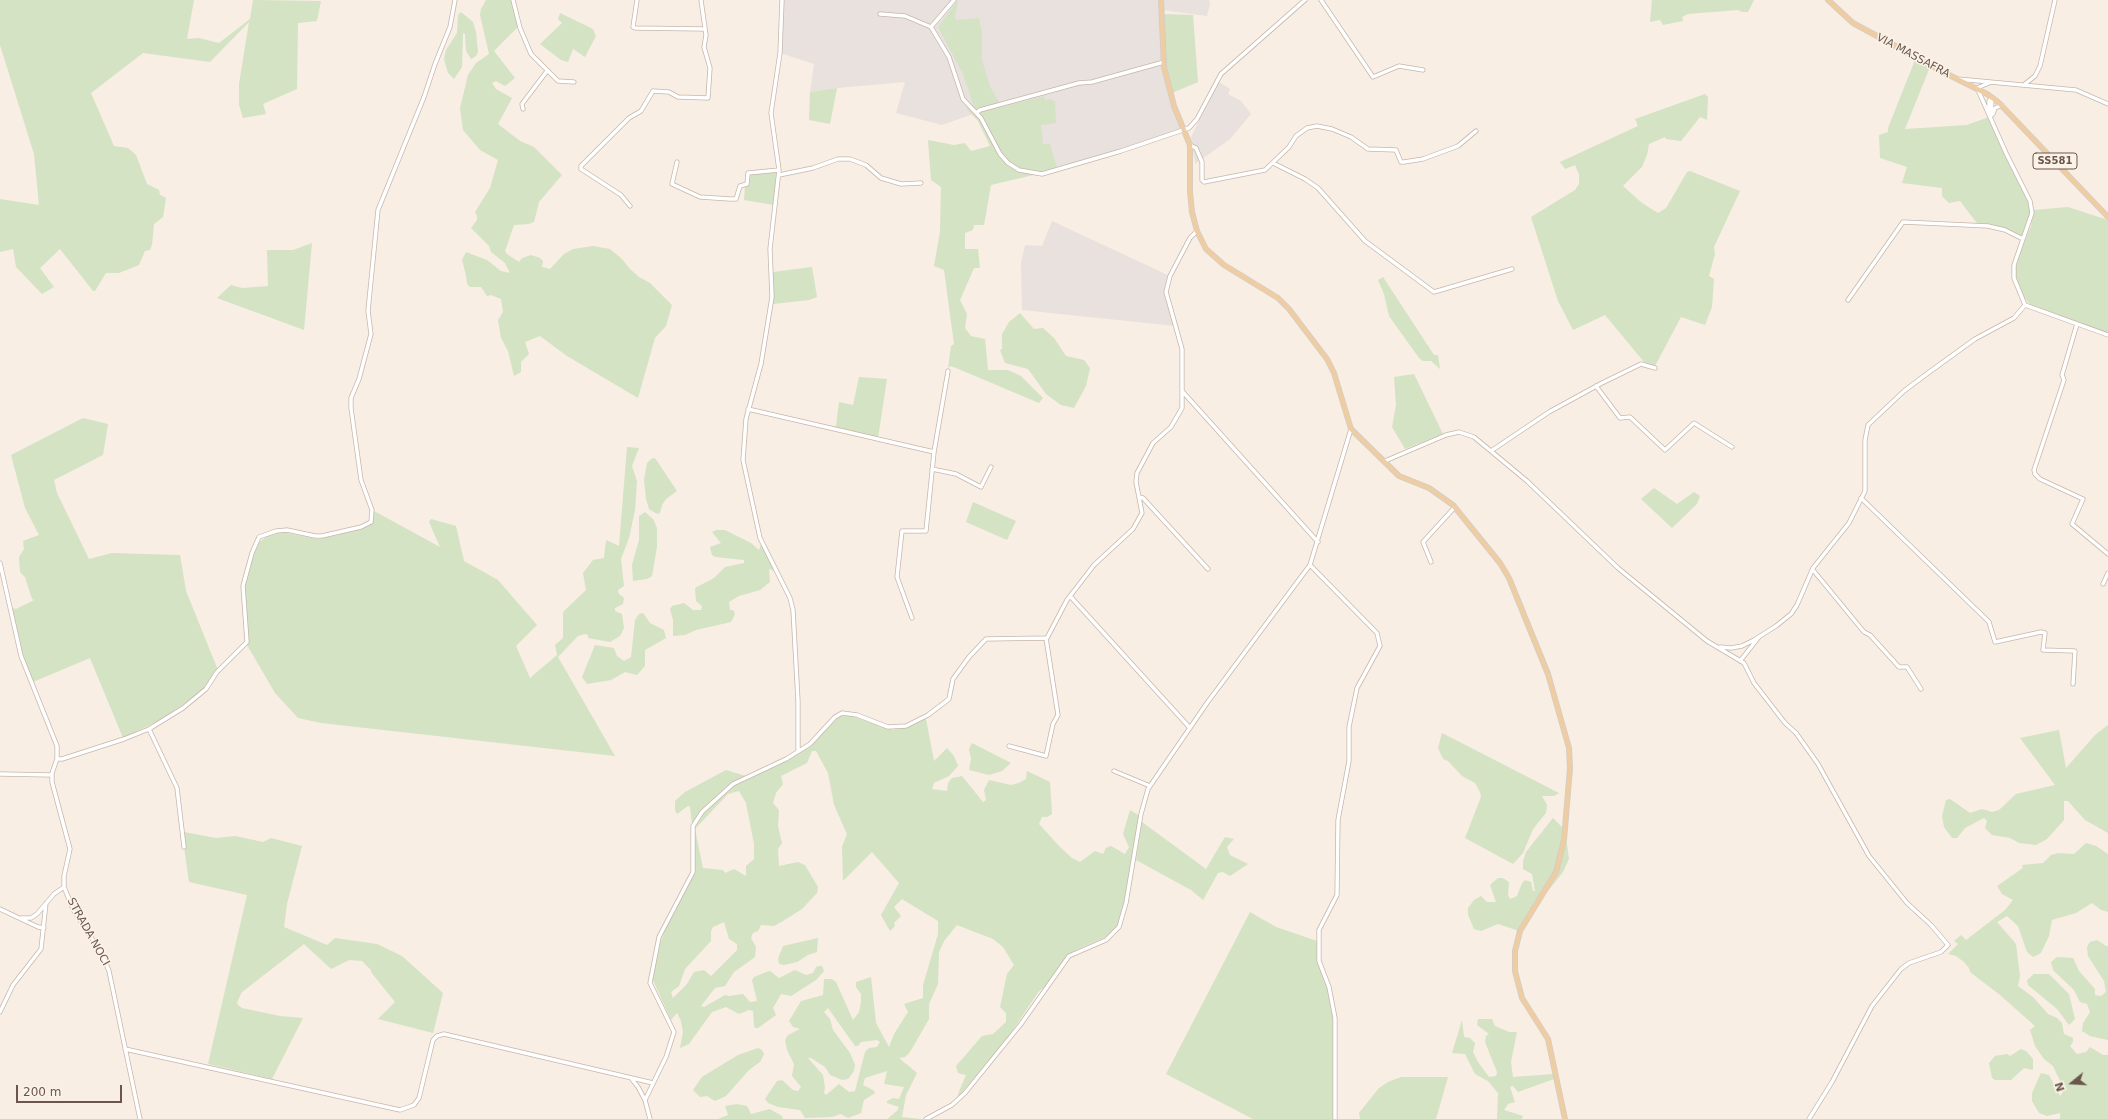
<!DOCTYPE html>
<style>
body{margin:0}
#map{position:relative;width:2108px;height:1119px;overflow:hidden;background:#f8eee3;font-family:"DejaVu Sans",sans-serif}
canvas{display:block}
.north{position:absolute;left:2052px;top:1063px;width:40px;height:40px;-webkit-text-stroke:3px #fcf3e8;paint-order:stroke;rotate:252deg;font-size:11px;font-weight:700;line-height:16px;text-align:center;color:#6c564c}
.north::after{content:'';display:block;margin:auto;width:14px;height:18px;background:#6c564c;clip-path:polygon(50% 0,100% 100%,50% 72%,0 100%)}
.scale{position:absolute;left:16px;top:1085px;width:106px;height:18px;box-sizing:border-box;border:2px solid #6c564c;border-top:0;padding-left:5px;font-size:12px;line-height:14px;white-space:nowrap;color:#6c564c;-webkit-text-stroke:3px #fcf3e8;paint-order:stroke}
</style>
<div id="map">
<canvas width="2108" height="1119"></canvas>
<div class="north">N</div>
<div class="scale">200 m</div>
</div>
<script>
const context = document.querySelector('canvas').getContext('2d');
context.lineJoin = 'round';
function fillPath(path, color) { context.fillStyle = color; context.fill(path, 'evenodd'); }
const toPath = rows => new Path2D(rows.map(r => 'M' + r).join(''));
function trace(path, color, width, dash) { context.strokeStyle = color; context.lineWidth = width; context.lineCap = dash ? 'butt' : 'round'; context.setLineDash(dash || []); context.stroke(path); }
function drawText(font, color, halo, rows, align = 'center') {
  context.font = font + ' "DejaVu Sans",sans-serif'; context.lineWidth = 3; context.setLineDash([]); context.textBaseline = 'middle'; context.strokeStyle = halo; context.fillStyle = color; for (const [text, x, y, turn = 0] of rows) {
    context.save(); context.translate(x, y); context.rotate((+turn || 0) * Math.PI / 180); context.textAlign = isNaN(turn) ? turn : align; if (halo) context.strokeText(text, 0, 0); context.fillText(text, 0, 0); context.restore();
  }
}
const industrial = toPath([
 [782,0,1209,0,1210,4,1207,16,1162,10,1174,106,1184,129,1121,151,1042,174,976,113,942,125,896,113,905,82,837,88,810,92,814,64,780,53],
 [1219,82,1230,89,1228,94,1241,101,1251,114,1230,139,1195,164,1191,137],
 [1052,221,1170,276,1166,292,1175,326,1022,310,1021,263,1025,245,1042,246]
]);
const green = toPath([
 [0,0,194,0,187,39,199,38,219,43,250,19,253,0,321,1,317,21,298,23,297,89,263,104,266,114,243,118,239,105,239,84,249,22,210,62,143,53,91,93,114,146,128,148,136,155,147,184,159,190,160,195,166,198,163,217,154,224,152,245,150,250,145,251,139,265,119,273,106,273,95,291,93,291,60,249,40,268,54,287,42,294,16,267,13,249,0,252,0,199,39,205,34,154,0,45],
 [486,0,513,0,518,27,494,51,515,78,505,86,496,81,492,83,496,89,512,98,498,124,520,141,534,147,562,175,539,202,534,222,529,224,514,225,505,251,507,254,519,262,522,258,531,255,540,258,543,261,542,267,550,269,564,254,573,249,593,246,610,249,622,259,630,269,639,277,650,283,672,305,666,326,655,338,638,398,567,356,540,336,525,342,529,354,521,362,521,372,514,376,508,351,501,338,498,320,503,312,501,299,491,295,487,296,481,287,470,287,467,284,466,275,462,260,466,252,487,260,501,271,510,273,505,263,491,252,489,246,471,228,477,220,477,216,475,212,490,188,498,160,480,150,463,130,460,108,468,75,476,63,489,54,480,15,481,9],
 [958,0,955,18,957,20,979,18,982,33,982,60,990,87,1002,107,1044,96,1045,100,1050,99,1055,102,1056,123,1041,125,1043,144,1050,144,1057,168,1059,169,991,185,984,225,974,225,973,230,965,233,965,249,978,249,980,268,974,268,960,300,967,314,965,328,971,336,985,339,988,370,1008,370,1021,376,1043,398,1039,403,956,368,950,366,948,368,951,346,954,344,944,270,934,266,940,232,941,187,931,180,928,140,954,145,965,143,971,151,990,146,978,121,966,108,973,105,969,91,962,72,938,27],
 [1652,0,1754,0,1748,12,1742,12,1738,10,1688,14,1682,17,1683,21,1663,25,1660,20,1650,22],
 [461,12,473,22,476,32,478,52,476,56,471,59,466,51,465,34,463,33,462,67,454,79,448,73,444,59,446,50,457,33,458,15],
 [560,13,593,29,596,36,585,57,573,49,568,62,561,60,540,44,562,23,558,19],
 [1164,14,1193,15,1198,82,1172,93,1166,67],
 [1915,60,1930,67,1905,129,1967,125,1989,117,2007,160,2028,202,2030,214,2021,238,2001,230,1980,227,1960,201,1949,203,1942,196,1942,188,1902,183,1907,167,1880,158,1879,135,1888,132,1888,128],
 [837,88,830,124,809,120,810,92],
 [1705,94,1708,97,1707,120,1700,117,1681,141,1666,139,1665,137,1649,144,1647,155,1642,167,1623,186,1642,203,1658,213,1666,208,1687,172,1690,171,1740,191,1714,247,1715,254,1709,276,1714,279,1712,307,1705,325,1681,317,1655,366,1644,362,1605,315,1573,330,1558,301,1531,217,1575,190,1579,184,1579,174,1575,165,1565,169,1560,162,1638,126,1635,119],
 [776,171,774,205,744,200,745,186,749,184,751,173],
 [2068,207,2108,220,2108,333,2031,306,2024,297,2016,279,2016,262,2031,226,2034,210],
 [312,243,304,330,217,298,231,285,242,288,268,286,267,250,293,250],
 [812,267,817,297,809,300,773,304,773,272],
 [1383,277,1434,355,1438,355,1440,369,1431,361,1423,361,1419,358,1389,316,1384,294,1378,280],
 [1020,313,1034,329,1043,328,1054,338,1066,356,1084,360,1090,368,1086,386,1074,408,1061,405,1046,394,1028,369,1005,363,1000,350,1002,349,1002,334,1009,322],
 [1414,374,1443,434,1405,449,1392,427,1396,405,1394,377],
 [859,377,887,379,878,438,833,427,836,426,839,402,853,405],
 [83,418,108,424,103,455,54,480,57,493,89,559,112,553,180,555,186,591,218,670,203,689,192,698,162,719,123,738,90,658,33,682,20,648,12,608,16,609,34,600,32,599,25,577,20,572,19,557,24,549,23,541,39,535,25,508,11,455],
 [627,447,639,448,632,466,637,481,635,510,629,538,621,559,624,586,618,590,619,594,624,598,623,604,615,608,615,611,622,614,624,628,620,636,610,642,588,638,588,635,585,634,578,636,558,657,615,756,321,723,298,718,275,693,247,645,244,585,255,546,267,536,282,532,317,539,338,535,370,525,374,516,374,511,440,547,429,522,431,519,456,526,464,561,498,580,537,625,516,646,530,678,557,655,555,645,563,638,563,612,586,590,583,573,593,560,604,558,606,540,619,546],
 [655,458,677,491,666,499,662,505,660,513,657,514,649,509,646,499,644,480,647,463,651,459],
 [1654,488,1677,504,1694,492,1700,496,1697,504,1672,528,1641,499],
 [973,502,1016,521,1007,540,966,522],
 [645,512,653,519,657,528,657,547,652,576,647,579,633,581,632,565,639,540,639,516],
 [716,530,725,530,751,543,759,550,761,544,775,571,769,569,770,582,760,590,739,596,729,602,730,610,733,610,735,614,731,622,696,630,685,635,673,636,673,620,670,609,672,606,684,603,693,610,701,610,702,606,696,601,695,588,714,578,725,567,744,563,744,560,715,557,712,555,710,547,721,543,712,532],
 [643,613,650,623,664,630,666,638,645,650,645,666,637,675,625,672,611,680,587,684,582,677,595,645,614,648,617,656,624,661,631,657,635,620,639,614],
 [840,716,851,716,893,730,926,719,934,761,947,748,954,756,958,766,949,776,934,783,932,789,947,791,948,783,952,778,962,776,983,802,986,800,984,790,989,780,1011,785,1019,783,1026,779,1027,771,1050,782,1052,814,1047,817,1042,817,1039,824,1060,847,1072,858,1080,862,1095,851,1103,854,1106,848,1111,846,1125,854,1129,847,1123,834,1130,810,1140,816,1126,901,1118,926,1108,936,1078,949,1066,958,1044,988,1039,991,1007,1039,958,1097,958,1094,966,1075,958,1073,956,1066,982,1036,993,1034,1006,1022,1006,1013,1000,1007,1007,974,1014,965,1003,947,993,939,957,925,944,941,939,952,938,984,929,1004,929,1019,910,1052,905,1057,899,1058,917,1073,906,1095,902,1117,921,1119,887,1119,897,1111,899,1107,887,1103,887,1101,893,1098,899,1099,904,1087,884,1084,887,1071,865,1078,863,1085,873,1090,875,1093,864,1100,861,1113,848,1118,841,1114,832,1117,805,1118,800,1110,778,1107,768,1103,765,1099,777,1081,782,1080,793,1090,798,1091,801,1087,792,1076,794,1064,787,1050,785,1040,788,1035,800,1029,793,1027,789,1021,801,1001,823,995,824,979,832,979,836,982,853,1020,859,1012,861,1002,861,994,856,987,856,982,871,977,876,1023,889,1047,894,1034,908,1012,904,1004,923,998,923,985,938,934,938,921,902,899,894,907,901,916,894,923,895,926,890,931,881,915,899,883,872,852,843,881,842,847,847,834,834,805,828,773,816,751,812,751,807,763,781,776,783,784,776,793,773,803,779,810,778,826,782,843,778,849,779,866,798,862,805,865,818,887,817,893,802,909,783,921,774,926,761,925,758,931,753,933,751,938,756,947,755,957,734,972,725,986,715,988,701,1006,704,1007,725,995,729,996,743,994,750,1002,757,1001,752,980,754,977,766,972,770,971,779,978,795,970,806,975,813,973,816,967,819,966,822,966,824,971,816,980,791,996,781,994,773,1008,776,1015,758,1028,755,1028,754,1025,753,1011,749,1010,739,1014,726,1007,712,1012,689,1044,680,1048,683,1032,681,1021,677,1013,671,1020,652,978,655,957,670,917,695,872,694,829,703,814,733,785,808,748,822,732],
 [739,791,746,803,754,844,754,859,746,866,746,876,734,869,725,873,723,870,703,868,695,829,728,794],
 [724,922,729,939,737,944,737,950,711,976,704,970,694,972,687,984,673,998,671,992,679,986,685,969,711,941,711,931,713,927],
 [828,1008,855,1046,858,1046,861,1042,877,1040,880,1042,877,1047,869,1048,865,1052,855,1091,849,1092,839,1084,826,1095,824,1093,825,1088,823,1075,808,1058,811,1058,825,1067,830,1075,842,1080,848,1079,854,1071,855,1065,850,1053,833,1030,830,1019,824,1012],
 [2108,725,2108,833,2085,820,2068,801,2064,801,2064,820,2047,839,2036,845,2019,843,2010,838,1992,835,1985,828,1987,821,1984,818,1965,828,1957,838,1952,838,1944,827,1942,816,1946,800,1950,799,1970,813,1982,809,1992,812,1999,810,2016,794,2055,785,2020,738,2059,730,2066,768,2095,735],
 [1442,733,1559,793,1554,796,1542,796,1547,805,1546,813,1533,829,1523,853,1513,864,1465,838,1481,797,1480,792,1475,783,1462,776,1448,761,1443,759,1438,748],
 [972,743,1011,763,1002,771,989,775,969,770,971,759,969,749],
 [726,770,746,776,726,787,708,805,692,824,690,807,688,806,677,814,675,810,675,801,685,792],
 [1553,818,1565,830,1569,859,1563,872,1533,910,1522,932,1498,924,1481,931,1474,929,1468,915,1468,908,1474,900,1481,896,1487,902,1496,902,1490,885,1498,878,1503,878,1509,882,1508,895,1510,899,1517,896,1522,883,1525,880,1531,882,1533,891,1535,891,1532,874,1523,869,1523,861,1526,852],
 [1142,822,1206,869,1225,837,1234,839,1227,847,1230,855,1248,864,1230,876,1223,872,1218,873,1203,900,1191,890,1136,860],
 [184,832,216,838,235,836,263,842,271,838,302,846,287,904,284,927,327,945,335,938,377,944,402,956,443,993,433,1033,378,1019,395,1002,371,972,371,970,362,961,349,960,331,969,304,944,242,992,238,1000,237,1004,242,1008,280,1016,303,1018,272,1079,208,1064,247,895,189,882,184,847],
 [2086,843,2096,846,2108,854,2108,912,2101,910,2092,903,2076,913,2052,920,2049,936,2041,953,2033,957,2027,952,2018,926,2007,916,1997,922,2016,944,2020,976,2018,986,2033,997,2048,1014,2057,1018,2062,1023,2064,1034,2073,1038,2073,1042,2070,1046,2077,1054,2086,1052,2090,1047,2103,1055,2108,1055,2108,1119,2060,1119,2060,1113,2047,1116,2039,1113,2032,1101,2032,1093,2041,1073,2049,1075,2060,1096,2063,1092,2062,1085,2053,1066,2044,1059,2035,1046,2030,1030,2035,1026,2000,995,1970,972,1969,968,1964,962,1956,956,1948,954,1958,944,1954,941,1961,935,1966,940,2005,910,2013,900,2002,894,1997,886,2023,868,2022,865,2043,863,2051,855,2058,853,2074,854],
 [1250,912,1276,927,1317,941,1318,964,1327,987,1333,1018,1333,1119,1253,1119,1166,1074],
 [818,938,817,952,808,955,797,962,784,965,779,964,778,959,783,946],
 [2097,940,2106,946,2108,946,2108,1040,2090,1036,2082,1031,2083,1023,2090,1012,2087,1004,2080,1002,2074,990,2053,970,2051,962,2057,957,2073,958,2079,971,2095,989,2095,995,2101,996,2106,992,2104,981,2088,956,2087,947,2090,942],
 [2034,974,2049,974,2069,994,2075,1019,2069,1025,2057,1009,2028,985,2027,980],
 [1478,1019,1492,1019,1495,1026,1509,1032,1517,1032,1511,1062,1513,1077,1553,1074,1554,1079,1518,1092,1513,1086,1510,1087,1515,1102,1508,1104,1504,1110,1523,1116,1522,1119,1497,1119,1498,1093,1488,1081,1475,1074,1465,1054,1452,1053,1462,1020,1464,1037,1470,1038,1475,1043,1473,1052,1478,1062,1489,1077,1496,1076,1497,1072,1485,1042,1486,1036,1489,1034,1477,1025],
 [758,1048,762,1050,764,1054,760,1062,749,1070,726,1096,715,1101,707,1096,700,1097,693,1090,702,1077,738,1055],
 [2021,1049,2026,1051,2033,1059,2033,1070,2024,1068,2011,1080,1995,1080,1992,1078,1989,1063,1995,1056,2007,1054,2010,1056],
 [1401,1077,1448,1077,1436,1119,1360,1119,1359,1113,1379,1088,1388,1082],
 [737,1104,747,1106,751,1114,770,1109,782,1116,783,1119,718,1119,728,1115,725,1106]
]);
const minor = toPath([
 [513,0,520,28,531,54,558,81,574,82],
 [637,0,633,27,635,28,704,29],
 [782,0,780,53,771,113,779,170,770,249,772,297,761,364,746,419,743,460,760,538,790,598,793,610,798,701,798,751],
 [1321,0,1373,77,1399,66,1423,70],
 [880,14,905,16,931,27,949,57,963,99,981,118,1000,154,1008,163,1019,170,1042,174,1121,151,1189,128,1197,119,1221,74,1305,0],
 [931,27,954,0],
 [1958,79,2076,90,2108,104],
 [2025,84,2035,76,2040,66,2055,0],
 [1977,88,1989,83],
 [523,109,522,104,547,71],
 [1989,109,1989,101,1992,98],
 [976,113,980,110,1079,83,1092,82,1164,62],
 [1993,114,1995,108,2002,105],
 [1991,116,1992,98],
 [1190,145,1196,148,1202,162,1202,180,1204,182,1265,170,1289,147,1296,136,1307,128,1317,126,1332,129,1351,137,1368,149,1396,150,1401,162,1404,162,1423,159,1458,146,1476,131],
 [677,162,672,184,700,197,730,199,736,199,740,186,747,184,748,173,779,170],
 [1273,163,1305,179,1318,188,1365,241,1434,292,1512,269],
 [779,175,813,168,838,159,850,159,866,165,881,178,901,184,921,183],
 [630,206,621,195,581,169,581,166,629,118,641,111,653,91,669,92,678,97,708,98,710,68,704,47,706,35,701,0],
 [1848,300,1903,222,1988,226,2005,230,2023,239],
 [2025,305,2108,335],
 [2077,324,2062,375,2064,380,2034,470,2035,474,2040,479,2083,499,2072,524,2108,554],
 [1596,386,1620,418,1630,417,1665,450,1694,423,1732,447],
 [1182,391,1318,542],
 [748,409,934,452],
 [1491,451,1549,412,1602,383,1641,364,1655,368],
 [1385,461,1446,435,1459,432,1474,437,1527,481,1618,568,1707,641,1744,663,1754,683,1785,723,1796,733,1818,764,1869,856,1907,903,1931,925,1948,945,1941,952,1909,963,1901,969,1872,1006,1832,1082,1809,1119],
 [932,469,956,474,981,487,991,467],
 [1139,497,1143,498,1208,569],
 [1861,498,1985,618,1989,622,1995,642,2041,632,2045,633,2043,650,2075,651,2073,684],
 [1431,562,1423,542,1455,507],
 [0,563,21,656,57,746,57,759,52,773,52,782,70,849,64,876,64,887,74,911,102,954,109,971,140,1119],
 [1310,565,1377,633,1380,646,1357,688,1349,727,1349,761,1338,820,1337,895,1319,930,1319,961,1329,987,1335,1018,1335,1119],
 [1813,570,1864,632,1870,635,1899,667,1907,667,1921,689],
 [2103,584,2108,573],
 [1070,596,1190,728],
 [912,618,897,577,902,531,926,531,934,452,948,371],
 [1720,647,1731,648,1742,646,1754,640,1776,626,1791,614,1797,605,1813,568,1849,523,1865,491,1865,440,1868,425,1904,391,1928,373,1975,339,2014,318,2025,305,2014,278,2014,265,2032,213,2030,201,2006,153,1978,90],
 [1740,661,1759,637],
 [149,729,177,788,184,847],
 [1009,746,1046,756,1053,724,1058,715,1046,638],
 [57,759,62,759,124,739,149,729,183,708,206,689,217,672,247,642,243,586,252,553,259,537,276,531,287,530,315,536,322,536,361,527,371,522,372,510,361,480,351,408,351,398,359,379,371,334,368,311,378,210,424,97,435,64,450,27,455,0],
 [1114,771,1150,786],
 [0,774,52,775],
 [0,909,38,927,44,928],
 [21,918,31,918,37,914,54,894,64,887],
 [0,1012,13,985,41,949,46,903],
 [125,1049,400,1110,414,1105,419,1098,433,1040,437,1036,444,1034,653,1083],
 [631,1078,638,1087,645,1100],
 [650,1119,645,1100,666,1057,674,1032,650,983,659,937,693,872,693,826,702,812,733,784,786,759,810,744,835,717,842,713,857,715,888,727,906,726,928,715,949,699,953,679,969,657,986,639,1047,638,1067,600,1094,565,1133,529,1142,513,1136,482,1137,473,1153,443,1171,427,1182,408,1182,349,1166,292,1170,276,1190,238,1197,231],
 [926,1119,952,1105,965,1093,1021,1024,1069,956,1106,940,1119,927,1126,903,1141,814,1148,789,1207,703,1310,565,1351,429]
]);
const major = toPath([
 [1161,0,1164,67,1174,106,1190,145,1190,192,1192,212,1197,231,1206,249,1224,265,1278,298,1289,309,1327,359,1334,373,1351,429,1399,476,1429,488,1453,505,1500,563,1509,578,1548,674,1569,748,1570,768,1564,840,1556,872,1520,931,1515,951,1515,971,1522,998,1548,1039,1565,1119],
 [1828,0,1853,23,1945,73,1987,94,1998,102,2108,217]
]);
const shields = [
 [2055,161,44]
];
const shieldNames = [
 ["SS581",2055,161]
];
const streetNames = [
 ["VIA MASSAFRA",1913,56,28],
 ["STRADA NOCI",88,932,61]
];
fillPath(industrial, '#e8e1dd');
fillPath(green, '#d3e3c3');
trace(minor, '#c7b6ab', 5);
trace(major, '#d3ccc9', 6);
trace(minor, '#fff', 3.5);
trace(major, '#efcda3', 4.5);
for (const [x, y, w] of shields) { const box = new Path2D(); box.roundRect(x - w / 2, y - 8, w, 16, 3); context.fillStyle = '#fcf3e8'; context.fill(box); trace(box, '#6c564c', 1); }
drawText('bold 10px', '#6c564c', null, shieldNames);
drawText('11px', '#6c564c', '#fcf3e8', streetNames);
</script>
